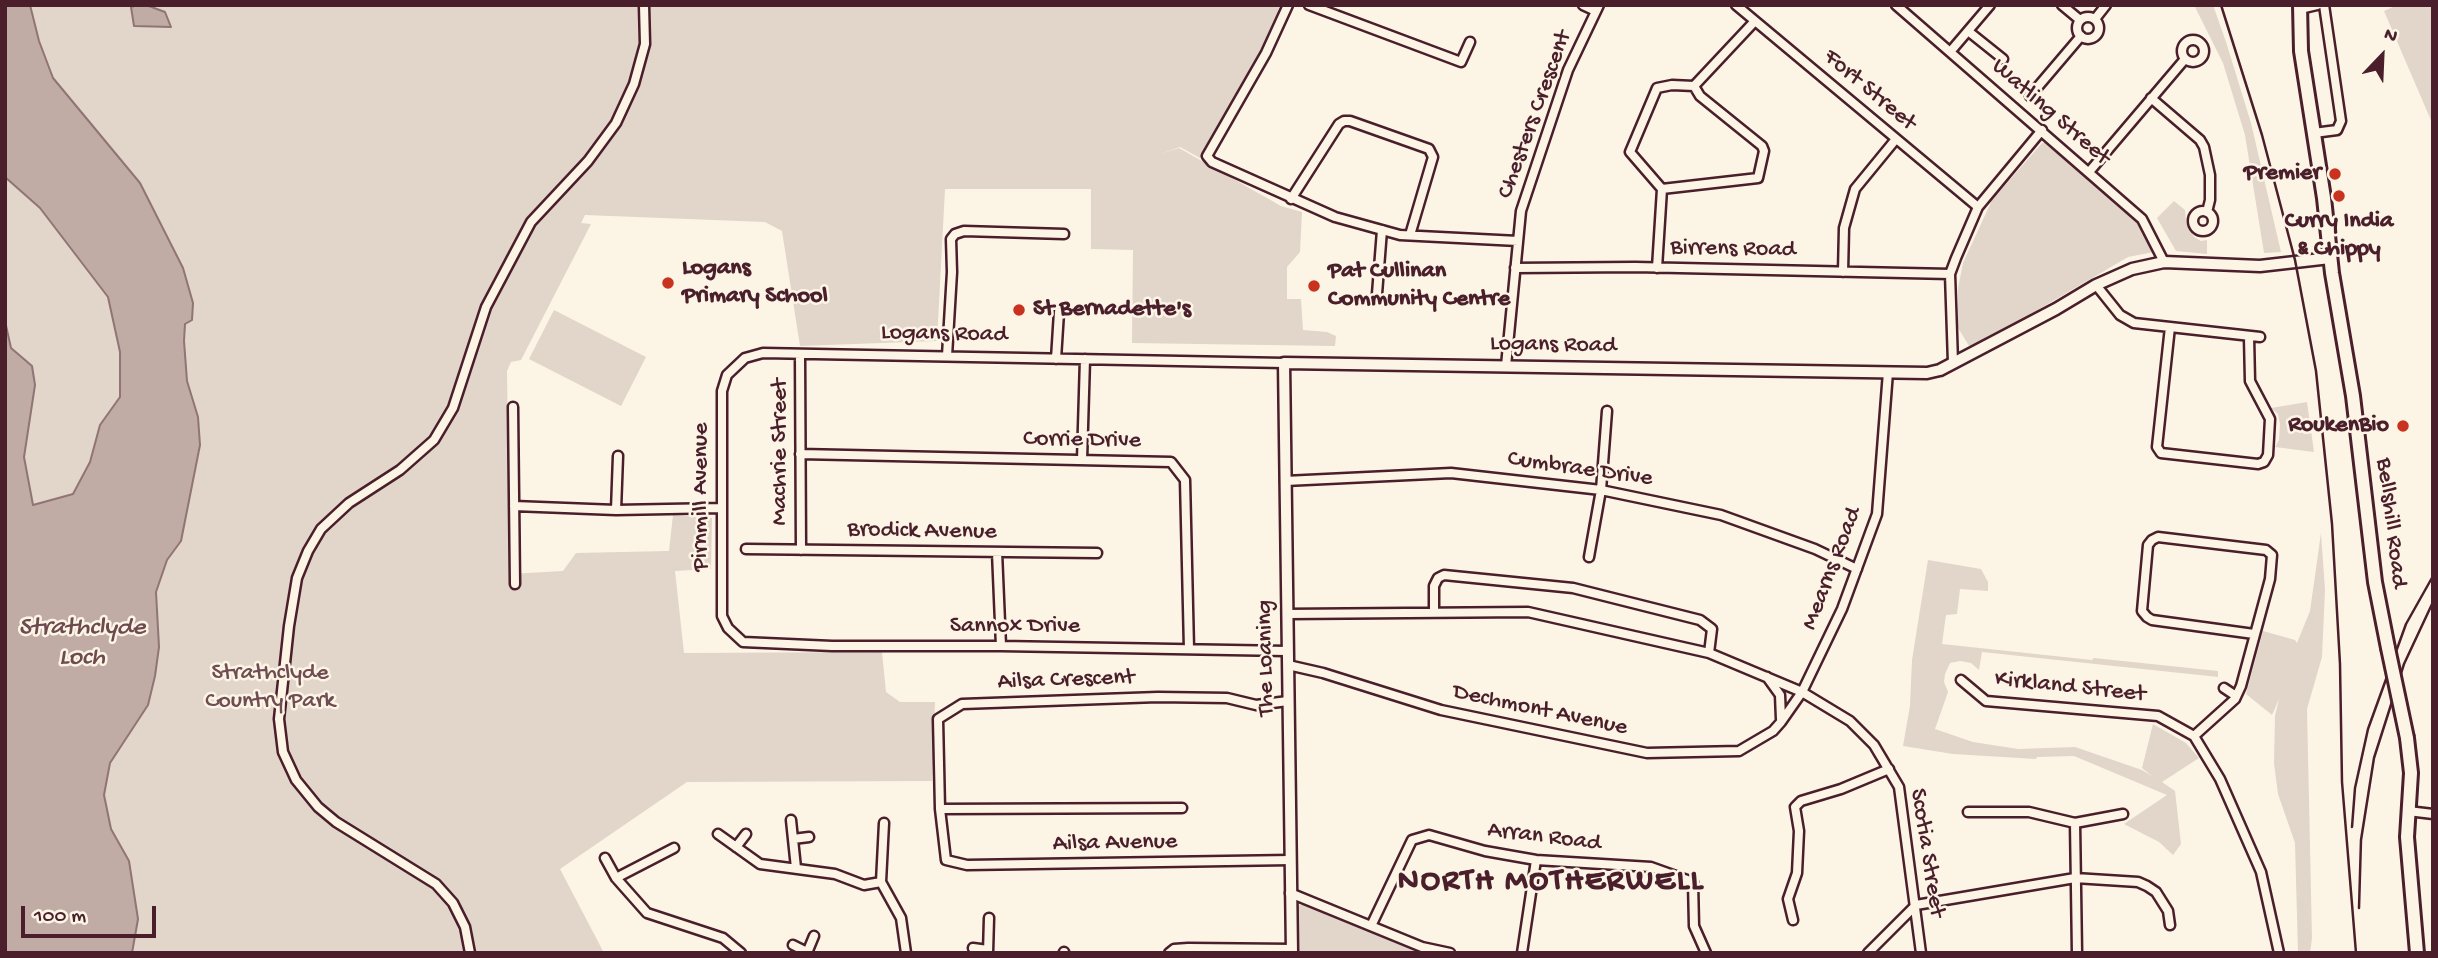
<!DOCTYPE html>
<style>
body{margin:0}
#map{position:relative;width:2438px;height:958px;overflow:hidden;background:#fcf5e5;font-family:"Gochi Hand",sans-serif}
canvas{display:block}
.frame{position:absolute;inset:0;border:7px solid #4a1f2b;pointer-events:none}
.north{position:absolute;left:2347px;top:21px;width:70px;height:70px;-webkit-text-stroke:5px #fcf5e5;paint-order:stroke;rotate:23deg;font-size:19px;font-weight:700;line-height:28px;text-align:center;color:#4a1f2b}
.north::after{content:'';display:block;margin:auto;width:24px;height:32px;background:#4a1f2b;clip-path:polygon(50% 0,100% 100%,50% 72%,0 100%)}
.scale{position:absolute;left:21px;top:906px;width:135px;height:32px;box-sizing:border-box;border:4px solid #4a1f2b;border-top:0;padding-left:9px;font-size:21px;line-height:24px;white-space:nowrap;color:#4a1f2b;-webkit-text-stroke:5px #fcf5e5;paint-order:stroke}
</style>
<div id="map">
<canvas width="2438" height="958"></canvas>
<div class="frame"></div>
<div class="north">N</div>
<div class="scale">100 m</div>
</div>
<script>
const context = document.querySelector('canvas').getContext('2d');
context.lineJoin = 'round';
function fillPath(path, color) { context.fillStyle = color; context.fill(path, 'evenodd'); }
const toPath = rows => new Path2D(rows.map(r => 'M' + r).join(''));
function trace(path, color, width, dash) { context.strokeStyle = color; context.lineWidth = width; context.lineCap = dash ? 'butt' : 'round'; context.setLineDash(dash || []); context.stroke(path); }
function drawText(font, color, halo, rows, align = 'center') {
  context.font = font + ' "Gochi Hand",sans-serif'; context.lineWidth = 5; context.setLineDash([]); context.textBaseline = 'middle'; context.strokeStyle = halo; context.fillStyle = color; for (const [text, x, y, turn = 0] of rows) {
    context.save(); context.translate(x, y); context.rotate((+turn || 0) * Math.PI / 180); context.textAlign = isNaN(turn) ? turn : align; if (halo) context.strokeText(text, 0, 0); context.fillText(text, 0, 0); context.restore();
  }
}
const green = toPath([
 [5,5,1280,5,1263,52,1236,101,1200,158,1180,147,1160,154,1179,148,1281,206,1302,212,1300,252,1287,267,1287,299,1301,299,1303,330,1327,332,1336,336,1335,346,1132,343,1133,250,1091,249,1091,189,945,189,937,341,800,346,782,231,765,222,585,215,581,223,591,224,521,360,511,362,507,371,510,574,563,571,576,553,669,551,673,515,712,518,711,569,675,571,684,653,882,652,886,692,900,702,935,702,932,781,687,782,560,869,604,953,5,953],
 [2194,5,2213,5,2226,42,2251,123,2281,252,2264,253,2245,135,2223,63],
 [2397,5,2433,5,2433,125,2384,11],
 [2042,143,2045,143,2135,219,2154,252,2128,257,1971,349,1958,328,1958,288,1963,263,1992,200],
 [2174,201,2185,210,2186,222,2194,237,2201,241,2207,240,2207,254,2176,251,2157,218],
 [554,310,646,357,621,406,529,359],
 [2307,402,2314,452,2275,447,2279,440,2280,424,2278,414,2271,408],
 [2321,533,2325,590,2322,657,2307,709,2312,938,2310,953,2298,953,2295,843,2278,794,2274,763,2275,716,2279,699,2272,715,2246,694,2263,631,2295,640,2297,643,2310,611],
 [1928,560,1981,569,1988,582,1988,591,1960,589,1957,614,1946,615,1942,644,2092,660,2094,658,2218,671,2218,677,1982,652,1979,670,1971,663,1960,661,1950,663,1945,674,1944,682,1948,692,1935,729,1973,742,2018,749,2075,747,2142,770,2152,776,2142,768,2153,724,2186,743,2199,758,2162,782,2175,791,2181,844,2173,855,2159,842,2124,824,2167,795,2074,756,2037,757,2036,759,1953,754,1903,746,1910,706,1912,660],
 [1299,905,1305,905,1384,937,1437,953,1296,953,1296,911]
]);
const water = toPath([
 [5,5,30,5,39,41,53,78,140,183,183,268,193,303,192,320,185,324,184,341,187,381,198,417,200,445,181,541,167,560,156,592,159,647,155,676,148,705,110,763,104,795,111,829,129,861,138,919,132,953,5,953,5,321,11,348,32,366,35,385,24,457,33,505,73,494,90,462,100,425,120,397,120,352,108,297,40,208,5,177,5,5],
 [138,5,146,5,165,12,171,27,134,26,131,7,138,5]
]);
const minor = toPath([
 [1288,5,1266,53,1207,156,1212,162,1335,217,1400,235,1518,241],
 [1309,5,1461,62,1470,42],
 [1583,5,1596,11],
 [1736,5,1978,207],
 [1896,5,2142,219,2164,262],
 [2062,5,2080,20],
 [2300,9,2317,5],
 '2077 28a11 11 0 1 1 22 0a11 11 0 1 1-22 0Z',
 [2095,19,2106,5],
 [1968,31,2003,59],
 '2182 51a11 11 0 1 1 22 0a11 11 0 1 1-22 0Z',
 [1950,52,1990,5],
 [2030,96,2081,36],
 [2151,98,2200,140,2204,147,2210,175,2210,200,2207,212],
 [2314,133,2337,130,2341,121,2324,5],
 [2089,172,2185,59],
 [1662,189,1758,178,1764,151,1762,146,1700,96,1694,86],
 [1291,199,1339,124,1344,121,1350,121,1429,149,1433,157,1410,235],
 '2193 221a10 10 0 1 1 20 0a10 10 0 1 1-20 0Z',
 [1515,268,1635,267,1950,274],
 [1657,268,1662,189,1630,152,1657,88,1672,85,1694,86,1755,21],
 [1843,272,1844,228,1855,189,1896,139],
 [2096,285,2120,315,2134,323,2260,337],
 [1377,294,1382,230],
 [2170,327,2157,447,2161,453,2258,464,2264,462,2268,455,2270,419,2250,381,2249,337],
 [800,354,801,550],
 [947,356,952,272,951,239,955,234,964,231,1064,234],
 [1056,359,1059,312],
 [1284,363,763,353,745,358,727,375,722,391,722,616,728,628,743,642,832,646,1001,646,1287,651],
 [1953,363,1950,274,1956,258,1978,207,2042,130],
 [1506,366,1521,211,1568,70,1599,5],
 [513,407,515,584],
 [800,454,1171,462,1185,480,1189,649],
 [1082,460,1085,359],
 [1285,481,1451,473,1601,490,1721,515,1815,549,1857,569],
 [514,506,616,510,720,508],
 [616,510,618,456],
 [746,549,1097,553],
 [997,552,1001,646],
 [1589,557,1601,490,1607,411],
 [1434,613,1434,586,1438,578,1444,575,1573,588,1700,620,1712,629,1709,653],
 [1287,614,1528,612,1709,653,1802,692,1850,721,1874,745,1899,787,1921,953],
 [1288,665,1323,673,1441,710,1647,753,1739,751,1773,731,1781,722,1802,692,1842,609,1877,514,1888,372],
 [1767,677,1780,695,1781,719],
 [1961,680,1986,701,2158,716,2194,736,2220,779,2261,872,2279,953],
 [2224,688,2236,696],
 [1288,701,1256,705,1227,698,1158,697,962,704,938,719,940,809,946,860,967,865,1291,860],
 [2194,736,2235,699,2241,686,2270,579,2272,555,2266,550,2158,537,2152,540,2148,545,2142,611,2147,617,2152,620,2254,634],
 [940,809,1182,808],
 [2408,811,2433,814],
 [1968,812,2029,812,2075,823,2077,953],
 [791,820,796,868],
 [884,823,881,882,901,918,906,953],
 [2075,823,2123,814],
 [718,834,760,864,835,874,864,885,881,882],
 [793,839,809,837],
 [736,847,746,834],
 [605,858,616,878,647,913,723,938,741,953],
 [616,878,674,848],
 [1290,893,1422,947,1450,953],
 [1793,920,1788,899,1797,873,1799,831,1795,807,1801,801,1841,789,1889,769],
 [1371,926,1412,840,1429,835,1485,851,1536,860,1651,867,1693,882,1694,926,1706,953],
 [793,945,807,952],
 [973,948,988,950],
 [470,953,465,927,453,903,436,884,336,822,318,807,296,780,283,752,279,719,289,626,297,578,308,551,321,529,349,503,400,470,434,440,453,408,486,307,531,222,588,161,616,123,634,84,645,44,644,5],
 [807,953,814,936],
 [988,953,989,918],
 [1064,953,1064,952],
 [1169,953,1174,949,1188,948,1292,949],
 [1522,953,1536,860],
 [1868,953,1916,905,2075,878,2138,882,2147,886,2156,892,2168,911,2170,925]
]);
const tertiary = toPath([
 [1292,953,1284,363,1927,373,1940,370,2056,309,2096,285,2132,269,2164,262,2260,266,2330,258]
]);
const primary = toPath([
 [2300,5,2301,51,2324,198,2332,273,2353,396,2375,582,2388,648],
 [2407,738,2411,773,2407,837,2417,953]
]);
const rail = toPath([
 [2221,5,2262,135,2295,260,2316,371,2332,524,2340,664,2342,782,2356,953],
 [2352,827,2355,788,2368,729,2406,624,2433,576],
 [2359,908,2361,840,2374,758,2404,664,2433,602]
]);
const primaryBridge = toPath([
 [2388,648,2407,738]
]);
const markers = [
 [2335,174,7,"#c8321e"],
 [2339,196,7,"#c8321e"],
 [668,283,7,"#c8321e"],
 [1314,286,7,"#c8321e"],
 [1019,310,7,"#c8321e"],
 [2403,426,7,"#c8321e"]
];
const streetNames = [
 ["Fort Street",1869,91,40],
 ["Watling Street",2050,113,41],
 ["Chesters Crescent",1536,115,-70],
 ["Birrens Road",1733,250,1],
 ["Logans Road",944,335,1],
 ["Logans Road",1553,346,1],
 ["Corrie Drive",1082,441,1],
 ["Machrie Street",781,452,-90],
 ["Cumbrae Drive",1580,470,8],
 ["Pirnmill Avenue",702,497,-90],
 ["Bellshill Road",2390,523,83],
 ["Brodick Avenue",922,532,1],
 ["Mearns Road",1833,569,-69],
 ["Sannox Drive",1015,627],
 ["The Loaning",1267,658,-91],
 ["Ailsa Crescent",1066,681,-2],
 ["Kirkland Street",2070,688,6],
 ["Dechmont Avenue",1540,711,12],
 ["Arran Road",1544,838,7],
 ["Ailsa Avenue",1115,844,-1],
 ["Scotia Street",1926,853,81]
];
const poiNames = [
 ["Premier",2321,174,"right"],
 ["Curry India",2339,222,"center"],
 ["& Chippy",2339,250,"center"],
 ["Logans",682,269],
 ["Primary School",682,297],
 ["Pat Cullinan",1328,272],
 ["Community Centre",1328,300],
 ["St Bernadette's",1033,310],
 ["RoukenBio",2389,426,"right"]
];
const parkNames = [
 ["Strathclyde",270,674],
 ["Country Park",270,702]
];
const waterNames = [
 ["Strathclyde",82,629],
 ["Loch",82,659]
];
const districtNames = [
 ["NORTH MOTHERWELL",1551,883]
];
fillPath(green, '#e2d5ca');
fillPath(water, '#c0aca5');
trace(water, '#917474', 2);
trace(minor, '#4a1f2b', 13);
trace(tertiary, '#4a1f2b', 15);
trace(primary, '#4a1f2b', 18);
trace(minor, '#fcf5e5', 8);
trace(tertiary, '#fcf5e5', 10);
trace(primary, '#fcf5e5', 12);
trace(rail, '#4a1f2b', 2.5);
trace(primaryBridge, '#4a1f2b', 18, []);
trace(primaryBridge, '#fcf5e5', 12);
for (const [x, y, r, color] of markers) { const dot = new Path2D(); dot.arc(x, y, r, 0, 2 * Math.PI); context.fillStyle = color; context.fill(dot); trace(dot, '#fcf5e5', 2.5); }
drawText('24px', '#4a1f2b', '#fcf5e5', streetNames);
drawText('bold 24px', '#4a1f2b', '#fcf5e5', poiNames, 'left');
drawText('24px', '#704c53', '#fcf5e5', parkNames);
drawText('italic 26px', '#6d4950', '#fcf5e5', waterNames);
context.letterSpacing = '2px';
drawText('bold 32px', '#4a1f2b', '#fcf5e5', districtNames);
context.letterSpacing = '0px';
</script>
